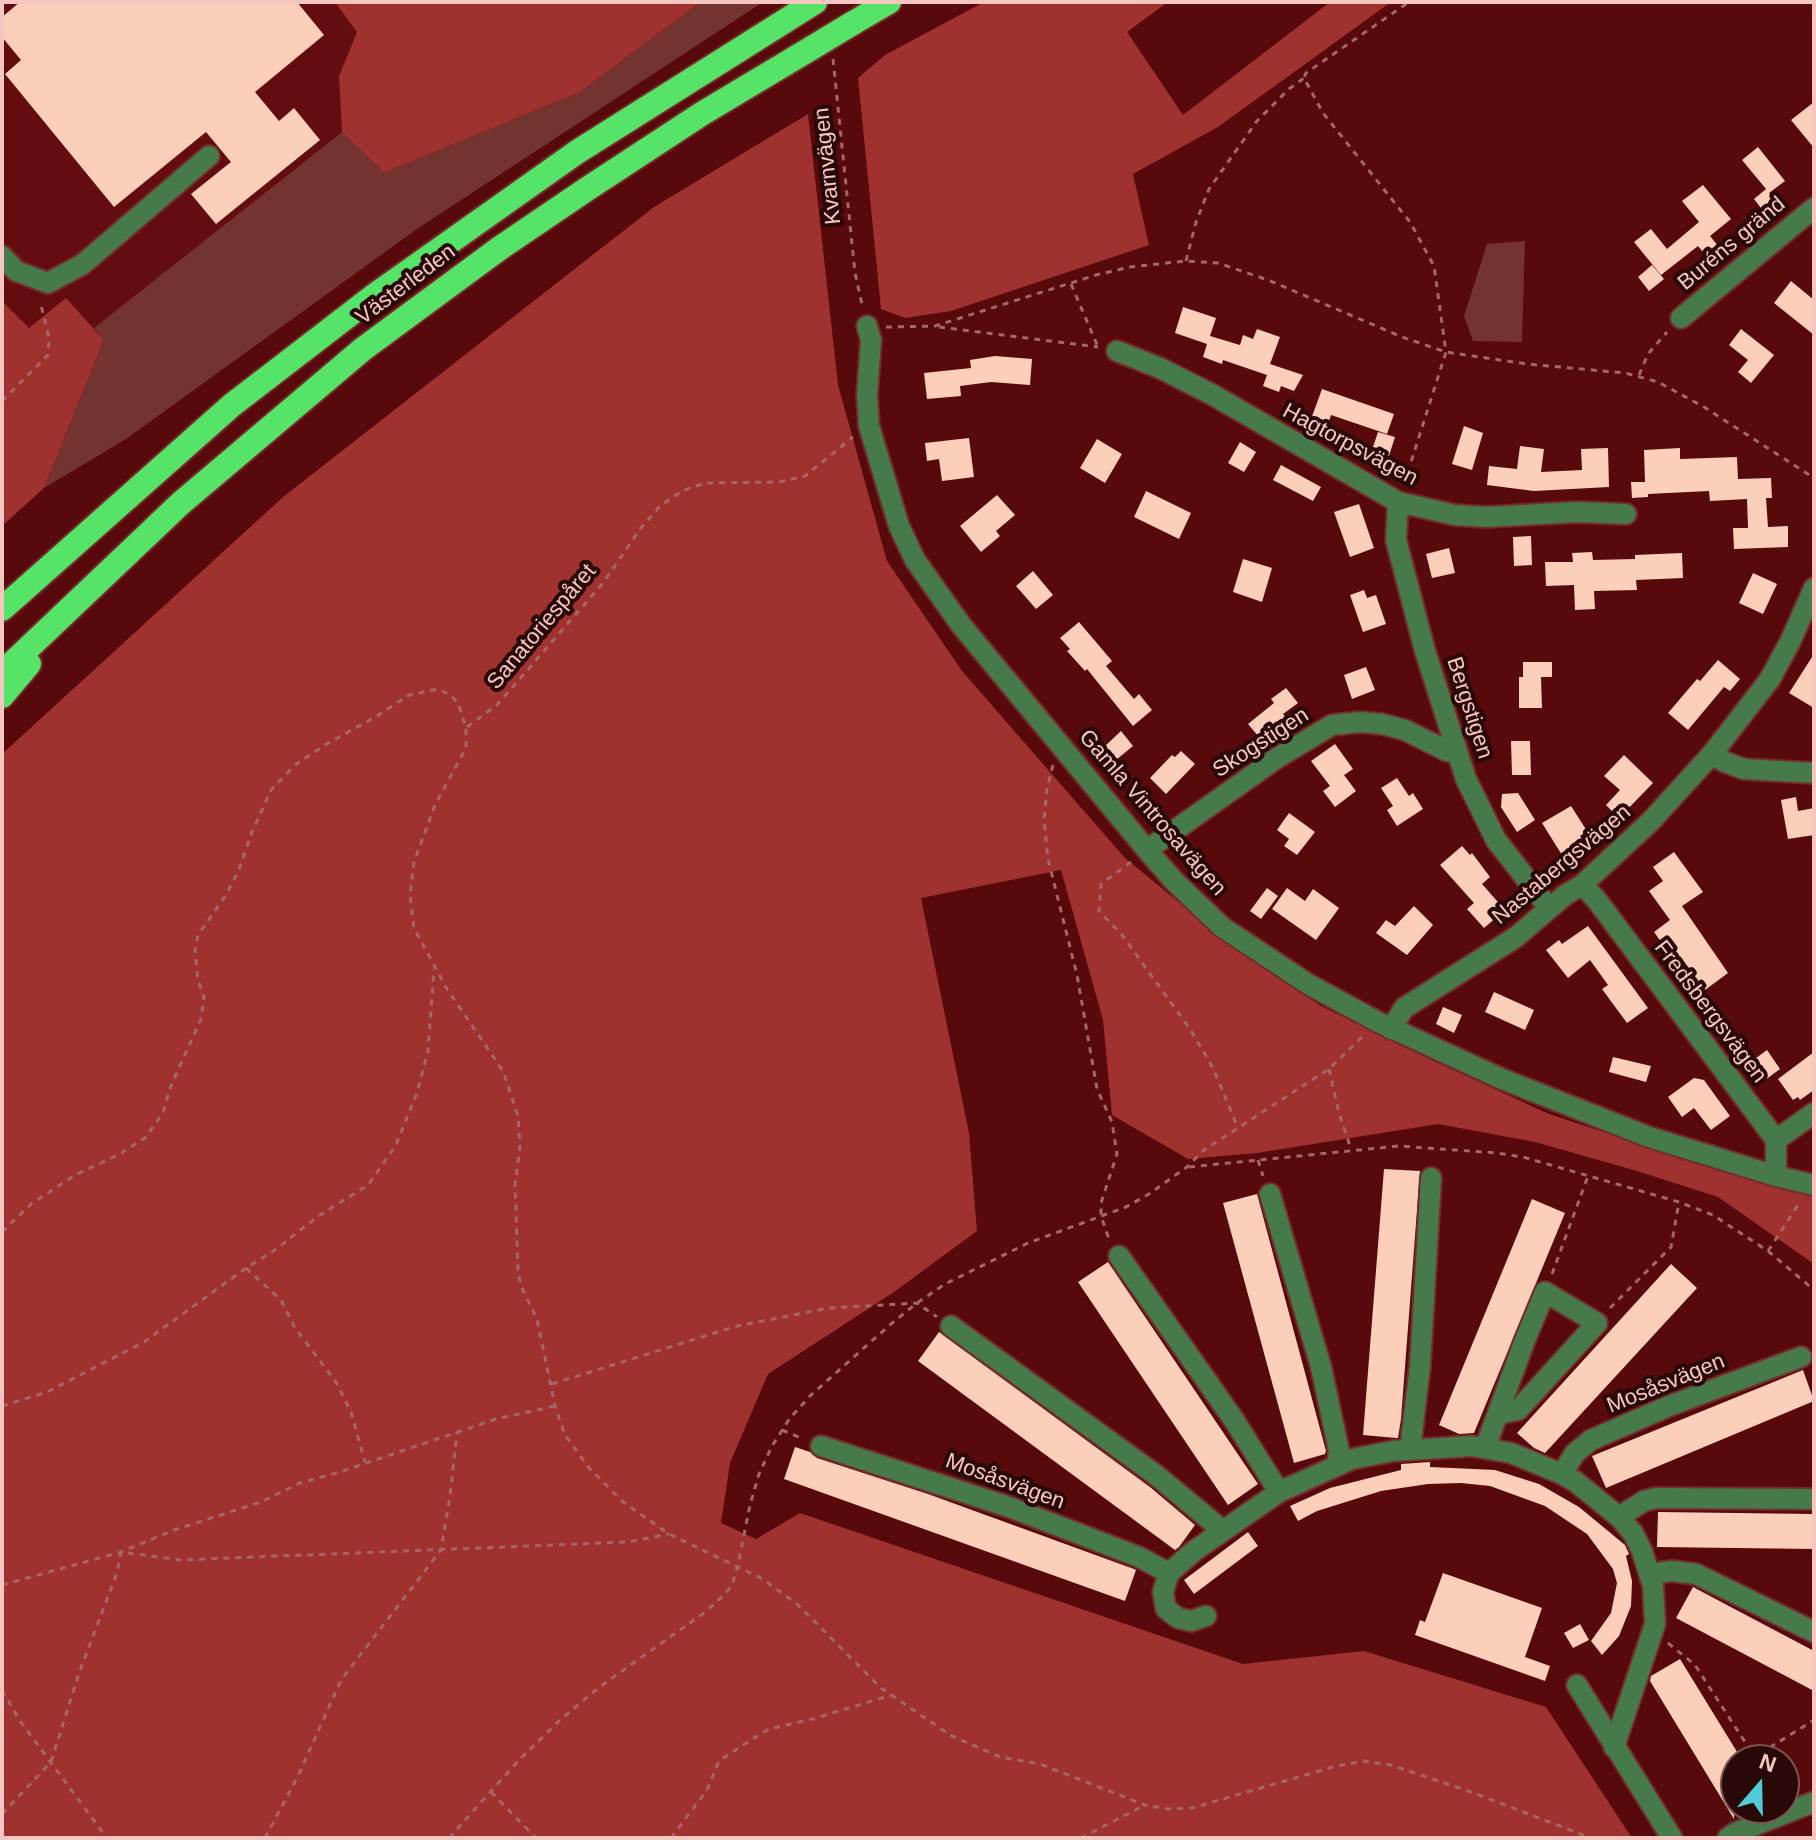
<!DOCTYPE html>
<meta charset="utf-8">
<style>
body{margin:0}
#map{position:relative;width:1816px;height:1840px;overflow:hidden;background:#57090c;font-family:Helvetica,sans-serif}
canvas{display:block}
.frame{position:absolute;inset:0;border:4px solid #f6c7c2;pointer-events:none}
.north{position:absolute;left:1720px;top:1744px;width:80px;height:80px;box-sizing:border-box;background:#290908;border:2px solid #7b5552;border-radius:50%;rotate:20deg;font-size:22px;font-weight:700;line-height:32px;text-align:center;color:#f6c7c2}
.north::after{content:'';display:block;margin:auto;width:28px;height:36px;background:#52cbd9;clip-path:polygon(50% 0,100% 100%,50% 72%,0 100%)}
</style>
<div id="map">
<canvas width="1816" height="1840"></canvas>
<div class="frame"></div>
<div class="north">N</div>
</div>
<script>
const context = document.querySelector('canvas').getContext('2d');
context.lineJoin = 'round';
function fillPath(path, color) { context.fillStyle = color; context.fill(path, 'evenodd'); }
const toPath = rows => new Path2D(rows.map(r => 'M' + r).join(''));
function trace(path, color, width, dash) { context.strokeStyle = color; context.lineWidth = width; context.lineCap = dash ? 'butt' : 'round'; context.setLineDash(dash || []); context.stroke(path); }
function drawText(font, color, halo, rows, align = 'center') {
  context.font = font + ' Helvetica,sans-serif'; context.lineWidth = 8; context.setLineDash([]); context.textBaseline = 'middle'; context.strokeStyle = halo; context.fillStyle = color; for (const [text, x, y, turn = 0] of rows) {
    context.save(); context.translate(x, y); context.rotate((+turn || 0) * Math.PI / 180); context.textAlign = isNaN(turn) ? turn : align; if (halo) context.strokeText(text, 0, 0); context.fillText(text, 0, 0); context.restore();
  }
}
const built = toPath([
 [2,2,335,2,357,32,339,76,342,132,94,328,66,299,29,329,2,301]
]);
const green = toPath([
 [701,2,763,2,417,229,126,439,44,488,104,340,94,328,342,132,384,173,580,92],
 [1525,241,1522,342,1473,341,1464,316,1487,244]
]);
const forest = toPath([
 [335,2,701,2,580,92,384,173,342,132,339,76,357,32],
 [984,2,1168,2,1127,32,1183,115,1330,2,1391,2,1218,127,1133,174,1149,245,951,311,905,318,881,309,858,78,885,55],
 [808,114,838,385,887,561,962,671,1125,858,1226,941,1321,1006,1425,1057,1549,1114,1731,1174,1814,1196,1814,1264,1718,1197,1637,1171,1535,1142,1438,1124,1257,1153,1188,1159,1112,1115,1103,1020,1061,870,921,898,969,1133,977,1231,894,1292,768,1374,730,1463,721,1523,756,1539,800,1513,1243,1664,1364,1651,1546,1707,1632,1838,2,1838,2,754,283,497,654,207],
 [66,298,104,340,44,488,2,526,2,301,29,328]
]);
const building = toPath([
 [20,2,297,2,324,35,255,92,279,121,294,108,320,140,216,224,191,194,231,162,206,132,114,207,5,74,21,60,2,37,2,17],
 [1814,102,1814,148,1791,120],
 [1758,147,1785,181,1769,193,1777,203,1764,212,1754,199,1766,189,1742,160],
 [1703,185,1731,219,1710,236,1719,247,1707,257,1698,246,1661,275,1634,242,1651,229,1667,249,1699,222,1682,201],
 [1652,265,1664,279,1649,291,1638,277],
 [1791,281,1814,300,1814,335,1774,303],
 [1183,307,1216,318,1210,336,1240,345,1243,335,1253,339,1257,329,1280,337,1270,364,1303,375,1294,391,1281,386,1279,392,1263,386,1267,375,1223,360,1222,364,1203,357,1207,344,1175,333],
 [1741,329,1774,355,1751,383,1738,372,1748,360,1729,345],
 [995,356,1032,359,1030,385,991,382,960,386,961,396,927,399,924,373,971,368,970,360],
 [1322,389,1394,414,1387,434,1331,415,1327,428,1310,422],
 [1464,426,1483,433,1472,470,1452,464],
 [1378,432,1395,437,1387,462,1370,456],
 [969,438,974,477,942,481,939,459,927,461,925,443],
 [1097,439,1122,454,1105,483,1080,468],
 [1240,442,1256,452,1244,472,1228,463],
 [1520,446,1544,449,1541,472,1582,470,1581,449,1608,448,1609,487,1534,491,1487,485,1489,466,1517,469],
 [1680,448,1680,459,1737,457,1738,479,1771,478,1772,498,1766,498,1768,527,1788,526,1788,547,1734,549,1733,528,1748,528,1747,499,1710,501,1709,491,1648,494,1648,497,1632,498,1631,482,1645,482,1644,450],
 [1281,465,1321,487,1313,501,1273,480],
 [1146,491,1191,513,1179,539,1134,517],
 [997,495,1015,515,996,531,1000,536,981,552,960,526],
 [1359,504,1374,548,1350,557,1334,512],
 [1531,536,1532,565,1514,566,1513,537],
 [1449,548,1455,573,1432,578,1426,554],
 [1592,552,1593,560,1635,559,1635,555,1682,553,1683,578,1636,580,1637,590,1594,591,1595,609,1575,610,1574,585,1546,586,1545,562,1573,562,1572,553],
 [1243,559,1272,568,1262,602,1233,592],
 [1033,571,1053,595,1036,609,1016,586],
 [1753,573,1777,584,1763,614,1739,603],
 [1364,590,1367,598,1376,595,1386,624,1363,632,1350,595],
 [1079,622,1112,661,1106,666,1134,699,1139,694,1152,710,1133,726,1087,669,1085,671,1067,651,1070,649,1060,638],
 [1814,654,1814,708,1789,693],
 [1718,660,1740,679,1730,691,1724,687,1688,730,1668,713,1697,679,1700,681],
 [1523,662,1552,662,1552,677,1541,677,1542,708,1519,708,1519,677,1523,677],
 [1366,667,1375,690,1352,699,1344,675],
 [1286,688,1298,703,1283,714,1290,722,1264,743,1248,724,1274,703,1271,699],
 [1121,731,1133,746,1116,760,1104,747],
 [1511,741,1530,741,1531,775,1512,775],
 [1335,744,1353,769,1344,775,1356,791,1335,807,1323,791,1330,786,1311,761],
 [1181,751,1195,764,1166,794,1150,778,1172,755,1175,757],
 [1624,755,1653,783,1619,818,1606,805,1620,790,1604,776],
 [1397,778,1409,796,1413,793,1423,809,1397,826,1387,810,1393,806,1381,788],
 [1518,793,1535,820,1517,832,1501,807,1502,794],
 [1796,797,1798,811,1814,808,1814,835,1788,839,1781,800],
 [1571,806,1587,831,1580,836,1583,841,1562,855,1542,823],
 [1289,813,1315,832,1297,855,1284,846,1289,839,1277,830],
 [1462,846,1470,855,1472,853,1490,877,1482,884,1505,910,1484,928,1467,909,1474,903,1440,865],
 [1674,852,1703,892,1682,906,1728,973,1705,990,1680,956,1674,960,1654,932,1670,920,1649,891,1663,881,1653,867],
 [1267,888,1278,896,1261,919,1250,911],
 [1287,888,1305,901,1313,889,1339,908,1316,940,1272,909],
 [1414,906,1433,925,1407,955,1376,933,1386,920,1395,926],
 [1588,926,1648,1008,1627,1023,1602,989,1608,985,1590,960,1568,978,1546,950,1559,940,1562,944],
 [1494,992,1534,1010,1525,1030,1485,1012],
 [1443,1007,1462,1015,1454,1033,1436,1024],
 [1767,1050,1780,1069,1761,1083,1748,1064],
 [1814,1052,1814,1090,1800,1100,1798,1097,1793,1100,1778,1079],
 [1613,1057,1651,1066,1646,1082,1609,1072],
 [1694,1078,1704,1080,1730,1116,1711,1130,1694,1108,1682,1117,1668,1097],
 [1384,1169,1420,1171,1401,1419,1398,1438,1396,1438,1363,1435],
 [1257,1194,1326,1451,1325,1454,1294,1463,1223,1203],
 [1532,1199,1565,1213,1474,1433,1459,1434,1439,1425],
 [1108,1262,1258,1484,1228,1505,1078,1282],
 [1671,1264,1697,1288,1545,1453,1534,1448,1517,1433],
 [939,1332,1150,1487,1195,1525,1179,1547,1175,1550,918,1361],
 [1803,1370,1814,1401,1606,1488,1592,1456],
 [795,1447,810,1452,817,1458,928,1494,1134,1569,1136,1570,1125,1601,784,1479],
 [1430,1462,1430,1467,1495,1470,1539,1484,1579,1507,1625,1545,1629,1554,1626,1556,1632,1581,1631,1606,1619,1636,1602,1655,1591,1641,1611,1613,1617,1583,1613,1569,1587,1534,1545,1506,1490,1486,1461,1483,1428,1484,1381,1491,1317,1511,1298,1521,1290,1506,1330,1488,1401,1470,1401,1464],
 [1658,1512,1814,1514,1814,1549,1657,1547],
 [1248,1532,1258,1546,1194,1594,1184,1580],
 [1443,1573,1542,1608,1525,1657,1550,1666,1545,1681,1415,1635,1420,1620,1425,1622],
 [1693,1587,1814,1651,1814,1691,1676,1618],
 [1580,1624,1589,1640,1573,1648,1564,1633],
 [1680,1659,1742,1760,1736,1760,1734,1819,1650,1681,1651,1676]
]);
const path = toPath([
 [833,59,855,273,863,309],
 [1186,261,1196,222,1209,189,1257,121,1289,89,1304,78],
 [1071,284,1098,347],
 [886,327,935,326,1096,275,1130,267,1186,261,1218,263,1268,280,1402,337,1446,352,1527,364,1625,373,1658,382,1704,407,1814,478],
 [939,327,1098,347],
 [1639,375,1648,354,1667,332],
 [2,401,48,355,49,338,40,301],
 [1404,484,1446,352,1434,266,1410,222,1323,113,1304,78,1306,73,1409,2],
 [467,727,497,705,603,583,640,529,660,506,682,491,705,483,779,482,805,476,853,437],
 [1053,765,1047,788,1044,820,1048,859,1077,975,1097,1089,1112,1122,1117,1154,1101,1203,1101,1216,1109,1239],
 [1131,862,1101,884,1099,911,1122,935,1190,1029,1213,1068,1238,1128],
 [1329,1069,1339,1113,1351,1149],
 [1258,1160,1263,1176],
 [1189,1167,1399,1146,1497,1153,1523,1157,1679,1202,1713,1215,1768,1251,1814,1290],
 [2,1232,31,1204,75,1175,120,1154,145,1138,163,1113,170,1088,201,1019,204,997,198,980,195,951,198,935,226,895,239,870,252,832,271,790,295,765,325,745,377,716,409,695,437,689,449,694,458,703,466,728,466,748,435,805,414,862,410,895,414,928,447,989,503,1071,518,1116,520,1146,515,1185,518,1271,521,1286,537,1319,555,1406,565,1435,589,1468,623,1502,669,1534,763,1579,798,1605,881,1688,950,1735,1000,1757,1040,1764,1145,1805,1168,1809,1192,1808,1333,1767,1363,1761,1391,1765,1474,1793,1591,1838],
 [1768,1251,1800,1202],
 [246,1268,281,1300,295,1328,336,1382,351,1412,365,1462],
 [1552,1274,1588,1176],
 [1610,1308,1671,1247,1679,1202],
 [552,1384,737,1326,829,1308,917,1303,937,1317],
 [2,1406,47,1392,144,1342,246,1268,275,1250,317,1217,368,1185,395,1147,417,1093,428,1051,434,969],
 [782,1430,803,1439],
 [2,1585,121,1552,174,1530,261,1502,300,1483,340,1472,496,1419,555,1406],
 [1668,1643,1695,1665,1745,1742,1753,1751,1769,1748,1814,1720],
 [2,1690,20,1721,107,1838],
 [491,1792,536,1838],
 [2,1814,51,1762,79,1673,117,1573,121,1552,180,1560,628,1542,669,1534],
 [265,1838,298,1776,341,1680,441,1550,450,1496,457,1432],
 [449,1838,519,1760,559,1721,598,1688,704,1613,726,1593,732,1585,738,1565,750,1505,759,1474,772,1446,790,1418,811,1395,891,1324,917,1303,945,1284,1028,1243,1126,1207,1149,1194,1187,1167,1204,1150,1329,1069,1363,1036],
 [671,1838,707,1790,719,1761,743,1745,769,1729,809,1720,892,1695],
 [1081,1838,1145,1805]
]);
const minor = toPath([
 [2,256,16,271,48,283,83,264,209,156],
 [1681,318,1814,208],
 [867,326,871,340,867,395,869,426,899,526,915,560,961,625,1147,850,1175,882,1222,927,1308,984,1378,1022,1502,1079,1649,1137,1776,1176,1814,1185],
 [1117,351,1160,368,1213,395,1398,502,1455,515,1486,517,1578,512,1626,514],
 [1398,502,1396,540,1425,651,1466,779,1496,840,1549,908],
 [1712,754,1725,762,1744,769,1814,773],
 [1147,850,1277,758,1332,725,1360,722,1382,724,1405,730,1447,751,1457,753],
 [1582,885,1596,899,1776,1140,1776,1176],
 [1391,1029,1404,1008,1516,937,1565,895,1582,885,1650,822,1712,754,1770,679,1790,642,1814,588],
 [1776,1140,1814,1113],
 [1270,1194,1321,1367,1339,1451,1337,1465],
 [1119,1256,1234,1420,1279,1492],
 [951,1326,1156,1475,1222,1530],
 [821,1446,1009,1507,1139,1557,1169,1573],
 [1485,1448,1525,1340,1545,1292,1597,1323,1518,1410,1498,1414],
 [1410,1450,1420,1366,1431,1178],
 [1562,1474,1575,1453,1591,1440,1669,1406,1801,1357],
 [1619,1517,1644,1501,1656,1498,1814,1499],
 [1650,1574,1672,1571,1696,1574,1814,1632],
 [1206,1616,1191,1621,1178,1618,1166,1609,1163,1592,1169,1573,1194,1551,1279,1492,1352,1459,1393,1451,1472,1446,1511,1453,1562,1474,1576,1482,1619,1517,1633,1533,1642,1551,1653,1586,1655,1624,1614,1747],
 [1577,1685,1672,1838],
 [1728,1838,1735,1833,1814,1802]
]);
const highway = toPath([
 [853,23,889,2],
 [2,609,232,405,375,295,577,152,815,2],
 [2,673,181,503,363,349,500,248,587,189,703,113,805,52],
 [2,696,29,664]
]);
const highwayBridge = toPath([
 [805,52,853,23]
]);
const streetNames = [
 ["Kvarnvägen",828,166,-96],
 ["Buréns gränd",1732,244,-40],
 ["Västerleden",406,285,-37],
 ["Hagtorpsvägen",1350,445,28],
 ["Sanatoriespåret",542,627,-50],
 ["Bergstigen",1469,708,72],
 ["Skogstigen",1261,743,-33],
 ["Gamla Vintrosavägen",1152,813,49],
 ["Nastabergsvägen",1562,865,-40],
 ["Fredsbergsvägen",1710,1012,53],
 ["Mosåsvägen",1666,1384,-22],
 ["Mosåsvägen",1005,1482,20]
];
fillPath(built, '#640d11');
fillPath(green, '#73332f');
fillPath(forest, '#9f312f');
fillPath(building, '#fccfbb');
trace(minor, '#742b2d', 24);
trace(highway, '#742b2d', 28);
trace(path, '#a56766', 3, [6, 6]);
trace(minor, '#467a4a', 20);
trace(highway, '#56e468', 24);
trace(highwayBridge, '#742b2d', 28, []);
trace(highwayBridge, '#56e468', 24);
drawText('22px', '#f6c7c2', '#290908', streetNames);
</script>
